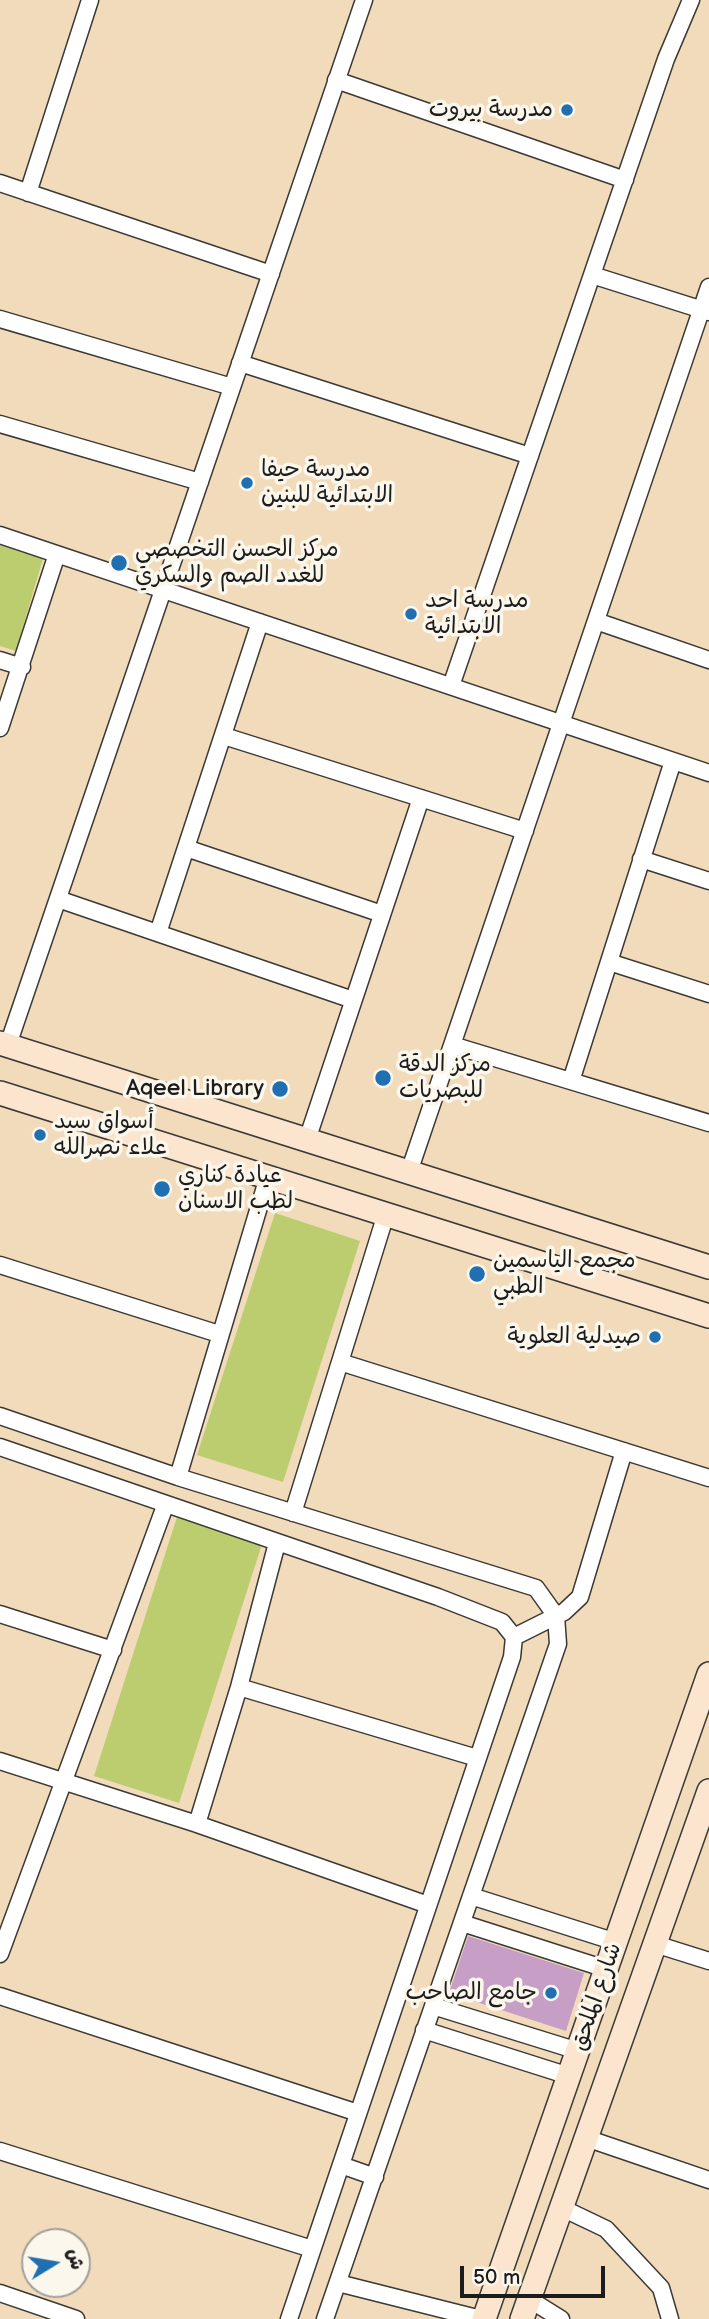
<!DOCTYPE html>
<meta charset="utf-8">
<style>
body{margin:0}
#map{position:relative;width:709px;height:2319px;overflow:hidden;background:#f1dbbb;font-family:"Balsamiq Sans","Playpen Sans Arabic",sans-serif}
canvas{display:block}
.north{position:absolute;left:21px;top:2228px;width:70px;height:70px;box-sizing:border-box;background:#fbf7ec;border:2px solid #a29f99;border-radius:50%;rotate:79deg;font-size:19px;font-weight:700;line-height:28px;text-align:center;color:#1c1c1c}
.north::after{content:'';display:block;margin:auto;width:24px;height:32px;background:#1f6fb2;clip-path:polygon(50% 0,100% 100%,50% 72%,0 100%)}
.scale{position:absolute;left:460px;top:2266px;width:145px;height:32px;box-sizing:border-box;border:4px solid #1c1c1c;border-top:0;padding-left:9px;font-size:21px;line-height:24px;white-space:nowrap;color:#1c1c1c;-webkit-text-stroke:5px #fbf7ec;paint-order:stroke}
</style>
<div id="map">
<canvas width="709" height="2319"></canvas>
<div class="north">ش</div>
<div class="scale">50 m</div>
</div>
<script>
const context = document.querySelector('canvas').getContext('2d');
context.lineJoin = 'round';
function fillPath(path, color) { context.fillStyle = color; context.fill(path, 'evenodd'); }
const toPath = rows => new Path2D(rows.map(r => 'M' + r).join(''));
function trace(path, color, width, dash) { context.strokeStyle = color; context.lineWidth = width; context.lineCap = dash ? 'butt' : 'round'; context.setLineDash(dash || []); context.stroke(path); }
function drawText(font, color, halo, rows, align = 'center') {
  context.font = font + ' "Balsamiq Sans","Playpen Sans Arabic",sans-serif'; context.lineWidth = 7; context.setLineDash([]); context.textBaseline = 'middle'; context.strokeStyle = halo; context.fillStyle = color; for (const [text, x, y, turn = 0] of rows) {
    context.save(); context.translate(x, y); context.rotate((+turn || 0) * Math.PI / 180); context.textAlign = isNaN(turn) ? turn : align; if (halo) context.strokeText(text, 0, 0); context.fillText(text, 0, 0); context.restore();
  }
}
const green = toPath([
 [0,542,44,555,16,651,0,646],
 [275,1213,360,1241,283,1482,197,1455],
 [177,1517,262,1544,179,1803,94,1776]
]);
const building = toPath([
 [468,1936,584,1973,566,2031,449,1993]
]);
const street = toPath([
 [336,80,625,180],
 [0,183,271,274],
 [28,193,90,0],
 [592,275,709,312],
 [0,319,232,387],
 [240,363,530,456],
 [0,424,200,482],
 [0,535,709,773],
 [596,621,709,660],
 [0,660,22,667],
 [451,686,666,59,691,0],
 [0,728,57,554],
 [224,736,525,831],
 [186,848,382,914],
 [641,859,709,881],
 [58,899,353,1000],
 [158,933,260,622],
 [609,962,709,994],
 [8,1045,364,0],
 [452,1045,709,1123],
 [571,1081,673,761],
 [307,1140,421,798],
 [409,1172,709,287],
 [0,1265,219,1334],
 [340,1362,709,1478],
 [0,1416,178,1477,536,1588,556,1616,558,1644,325,2319],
 [0,1447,438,1597,502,1622,514,1637,512,1657,289,2319],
 [178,1477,268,1177],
 [293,1513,386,1214],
 [0,1614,113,1650],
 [514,1637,564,1612,580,1597,624,1451],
 [239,1687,477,1758],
 [0,1761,197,1824,428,1905],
 [197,1824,239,1687,277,1543],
 [471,1896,616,1942],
 [462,1923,606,1969],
 [655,1944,709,1961],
 [0,1954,165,1506],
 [0,1996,358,2113],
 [433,2006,578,2051],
 [424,2030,569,2076],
 [586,2138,709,2180],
 [0,2151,312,2249],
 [341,2165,375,2177],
 [562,2208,606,2229,661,2288,670,2319],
 [338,2283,481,2319],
 [0,2293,76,2319],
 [529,2299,561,2319]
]);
const secondary = toPath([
 [0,1043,709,1267],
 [0,1093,709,1316],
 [484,2319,709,1674],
 [522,2319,709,1791]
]);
const markers = [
 [567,110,7,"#1f6fb2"],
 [247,483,7,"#1f6fb2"],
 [119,563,9,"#1f6fb2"],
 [411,614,7,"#1f6fb2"],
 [383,1078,9,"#1f6fb2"],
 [280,1089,9,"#1f6fb2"],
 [40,1135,7,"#1f6fb2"],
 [162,1189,9,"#1f6fb2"],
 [477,1274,9,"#1f6fb2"],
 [655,1337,7,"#1f6fb2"],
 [551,1993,7,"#1f6fb2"]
];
const poiNames = [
 ["مدرسة بيروت",553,110,"right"],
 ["مدرسة حيفا",261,470],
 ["الابتدائية للبنين",261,496],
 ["مركز الحسن التخصصي",135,550],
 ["للغدد الصم والسكري",135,576],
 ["مدرسة احد",425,601],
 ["الابتدائية",425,627],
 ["مركز الدقة",399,1065],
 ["للبصريات",399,1091],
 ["Aqeel Library",264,1089,"right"],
 ["أسواق سيد",54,1122],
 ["علاء نصرالله",54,1148],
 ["عيادة كناري",178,1176],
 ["لطب الاسنان",178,1202],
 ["مجمع الياسمين",493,1261],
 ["الطبي",493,1287],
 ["صيدلية العلوية",641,1337,"right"],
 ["جامع الصاحب",537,1993,"right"]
];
const streetNames = [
 ["شارع الملحق",597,1997,-71]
];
fillPath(green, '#bccd70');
fillPath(building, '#c79ec6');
trace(street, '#3c3934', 19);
trace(secondary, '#3c3934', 26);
trace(street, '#fff', 16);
trace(secondary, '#fbe5cf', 23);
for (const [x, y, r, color] of markers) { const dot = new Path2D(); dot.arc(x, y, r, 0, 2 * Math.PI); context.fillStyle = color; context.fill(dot); trace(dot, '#fbf7ec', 2.5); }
drawText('23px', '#1c1c1c', '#fbf7ec', poiNames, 'left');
drawText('23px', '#1c1c1c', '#fbf7ec', streetNames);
</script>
